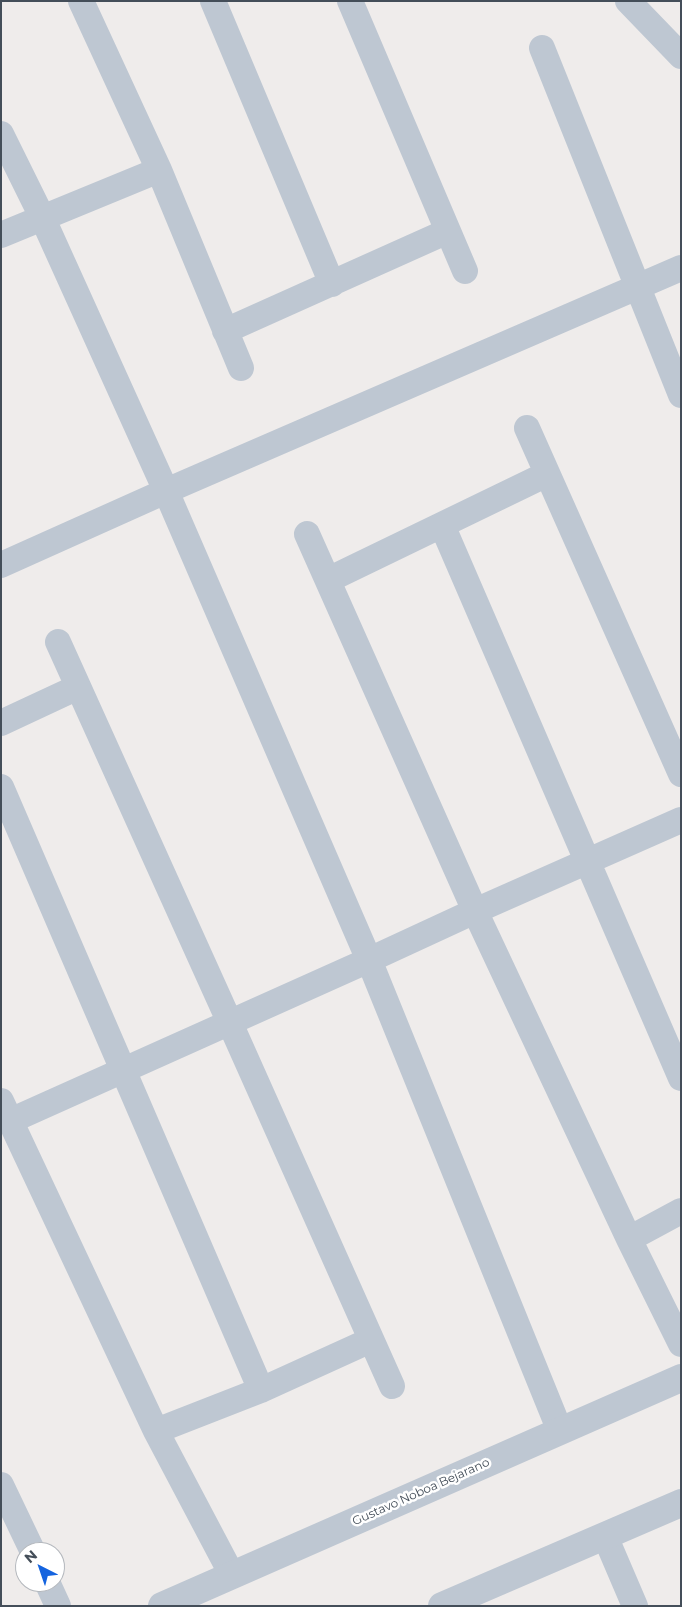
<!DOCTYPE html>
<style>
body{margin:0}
#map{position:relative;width:682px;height:1607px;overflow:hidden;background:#efeceb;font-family:Montserrat,sans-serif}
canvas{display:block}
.frame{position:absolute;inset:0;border:2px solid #444e59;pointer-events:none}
.north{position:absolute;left:15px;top:1542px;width:50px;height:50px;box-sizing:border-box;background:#fff;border:1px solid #b4b8bd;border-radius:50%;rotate:319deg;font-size:14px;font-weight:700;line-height:20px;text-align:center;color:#444e59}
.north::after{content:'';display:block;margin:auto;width:18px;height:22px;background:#1564df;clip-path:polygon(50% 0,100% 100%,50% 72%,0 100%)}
</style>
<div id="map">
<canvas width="682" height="1607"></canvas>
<div class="frame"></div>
<div class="north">N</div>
</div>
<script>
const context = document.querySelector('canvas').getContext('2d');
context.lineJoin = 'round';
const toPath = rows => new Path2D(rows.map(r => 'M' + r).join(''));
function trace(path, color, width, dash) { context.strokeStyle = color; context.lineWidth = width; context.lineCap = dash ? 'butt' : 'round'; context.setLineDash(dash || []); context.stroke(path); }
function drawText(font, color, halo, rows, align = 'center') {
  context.font = font + ' Montserrat,sans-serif'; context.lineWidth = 5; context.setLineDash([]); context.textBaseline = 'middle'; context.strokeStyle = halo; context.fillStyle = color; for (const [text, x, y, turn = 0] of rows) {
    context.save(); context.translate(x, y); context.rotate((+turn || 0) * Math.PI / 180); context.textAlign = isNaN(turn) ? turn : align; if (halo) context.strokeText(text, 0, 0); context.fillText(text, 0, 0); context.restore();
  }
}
const minor = toPath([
 [81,1,159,170,241,368],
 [213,1,332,284],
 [350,1,465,271],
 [628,1,681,56],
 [542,48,681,395],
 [1,134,43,219,166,491,369,960,560,1431],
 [1,235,159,170],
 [225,331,448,231],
 [527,428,681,774],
 [442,525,681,1078],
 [307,534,475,911,629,1239,681,1344],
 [1,565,166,491,681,268],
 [328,580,547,474],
 [58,642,230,1023,392,1386],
 [1,723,78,687],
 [1,787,261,1390],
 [1,1101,156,1431,232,1575],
 [10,1121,369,960,475,911,681,820],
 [629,1239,681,1211],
 [156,1431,261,1390,371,1340],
 [1,1485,33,1552],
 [605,1536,635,1606],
 [47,1582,58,1606]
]);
const tertiary = toPath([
 [162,1606,681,1378],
 [442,1606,681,1503]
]);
const streetNames = [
 ["Gustavo Noboa Bejarano",421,1492,-24]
];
trace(minor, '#bec7d2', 26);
trace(tertiary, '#bec7d2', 28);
drawText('12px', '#444e59', '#fff', streetNames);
</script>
